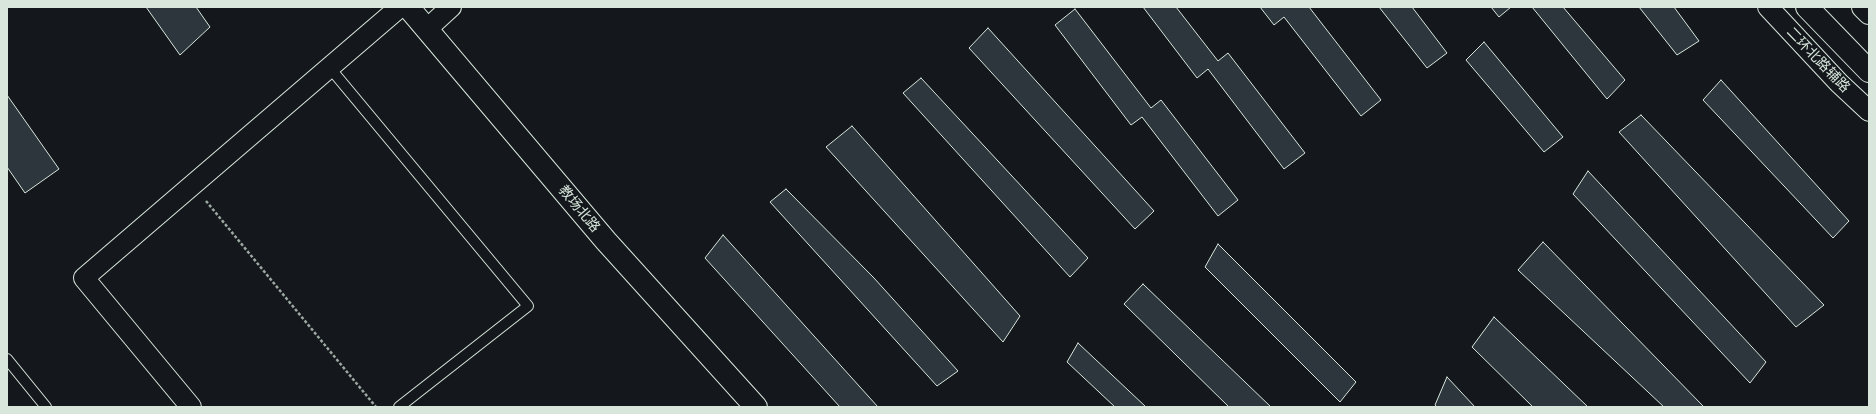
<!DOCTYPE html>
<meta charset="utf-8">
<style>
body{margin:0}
#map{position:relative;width:1876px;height:414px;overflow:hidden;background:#14181c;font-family:Figtree,sans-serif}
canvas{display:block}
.frame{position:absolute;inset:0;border:8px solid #d8e6dc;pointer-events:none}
</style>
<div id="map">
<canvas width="1876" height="414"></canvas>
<div class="frame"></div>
</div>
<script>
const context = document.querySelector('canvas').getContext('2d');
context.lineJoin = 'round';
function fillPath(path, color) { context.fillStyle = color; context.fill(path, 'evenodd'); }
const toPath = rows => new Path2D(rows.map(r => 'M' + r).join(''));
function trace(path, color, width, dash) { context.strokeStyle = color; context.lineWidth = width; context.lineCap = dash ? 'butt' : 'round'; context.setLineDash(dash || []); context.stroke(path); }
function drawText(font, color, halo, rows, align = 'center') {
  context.font = font + ' Figtree,"Noto Sans SC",sans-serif'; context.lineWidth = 3; context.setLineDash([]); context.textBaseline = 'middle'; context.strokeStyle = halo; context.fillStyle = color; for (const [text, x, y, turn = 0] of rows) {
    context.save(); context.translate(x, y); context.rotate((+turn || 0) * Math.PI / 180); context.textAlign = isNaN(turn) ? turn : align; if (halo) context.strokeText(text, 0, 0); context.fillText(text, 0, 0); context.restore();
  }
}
const building = toPath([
 [146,7,196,7,210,27,180,55,146,7],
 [1143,7,1176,7,1218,61,1228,53,1305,153,1284,169,1208,69,1197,78,1143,7],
 [1260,7,1309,7,1381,100,1361,116,1284,17,1274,25,1260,7],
 [1379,7,1412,7,1447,53,1427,68,1379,7],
 [1491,7,1511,7,1499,17,1491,7],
 [1532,7,1563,7,1625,80,1607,99,1532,7],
 [1639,7,1674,7,1699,41,1677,55,1639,7],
 [1075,9,1151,108,1161,100,1238,200,1218,216,1142,117,1131,125,1055,25,1075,9],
 [988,28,1154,211,1135,229,969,48,988,28],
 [1484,42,1563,137,1544,152,1466,60,1484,42],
 [921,78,1088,258,1070,277,903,93,921,78],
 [1721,80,1849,221,1833,238,1703,100,1721,80],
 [7,95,59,169,25,193,7,167,7,95],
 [1641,115,1824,305,1796,327,1619,132,1641,115],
 [852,126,1020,316,1003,342,826,147,852,126],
 [1588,171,1766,362,1750,383,1573,194,1588,171],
 [786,189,874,278,958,371,937,386,770,202,786,189],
 [723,235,878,407,840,407,705,258,723,235],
 [1543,242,1704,407,1664,407,1518,270,1543,242],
 [1218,244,1356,382,1340,402,1205,267,1218,244],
 [1143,284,1271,407,1229,407,1124,304,1143,284],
 [1494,317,1588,407,1533,407,1472,347,1494,317],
 [1078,343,1146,407,1115,407,1067,362,1078,343],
 [1447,377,1475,407,1437,407,1435,405,1447,377]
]);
const path = toPath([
 [206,201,376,407]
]);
const lane = toPath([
 [330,68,528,306,399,407],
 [7,359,46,407]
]);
const street = toPath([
 [1768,7,1839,83,1869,111],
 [427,29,451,7],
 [191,407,84,278,400,7]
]);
const secondary = toPath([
 [408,7,606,241,756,407]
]);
const highway = toPath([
 [1807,7,1869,71],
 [1863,7,1869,13]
]);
const streetNames = [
 ["二环北路辅路",1818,60,46],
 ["教场北路",579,209,50]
];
fillPath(building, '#2c363c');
trace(building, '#d8e6dc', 1);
trace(lane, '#d8e6dc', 12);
trace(street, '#d8e6dc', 22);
trace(secondary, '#d8e6dc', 24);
trace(highway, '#d8e6dc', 24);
trace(path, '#9da8a2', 2.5, [3, 2]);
trace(lane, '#14181c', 10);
trace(street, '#14181c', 20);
trace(secondary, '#14181c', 22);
trace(highway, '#14181c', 22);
drawText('14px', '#d8e6dc', '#14181c', streetNames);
</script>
